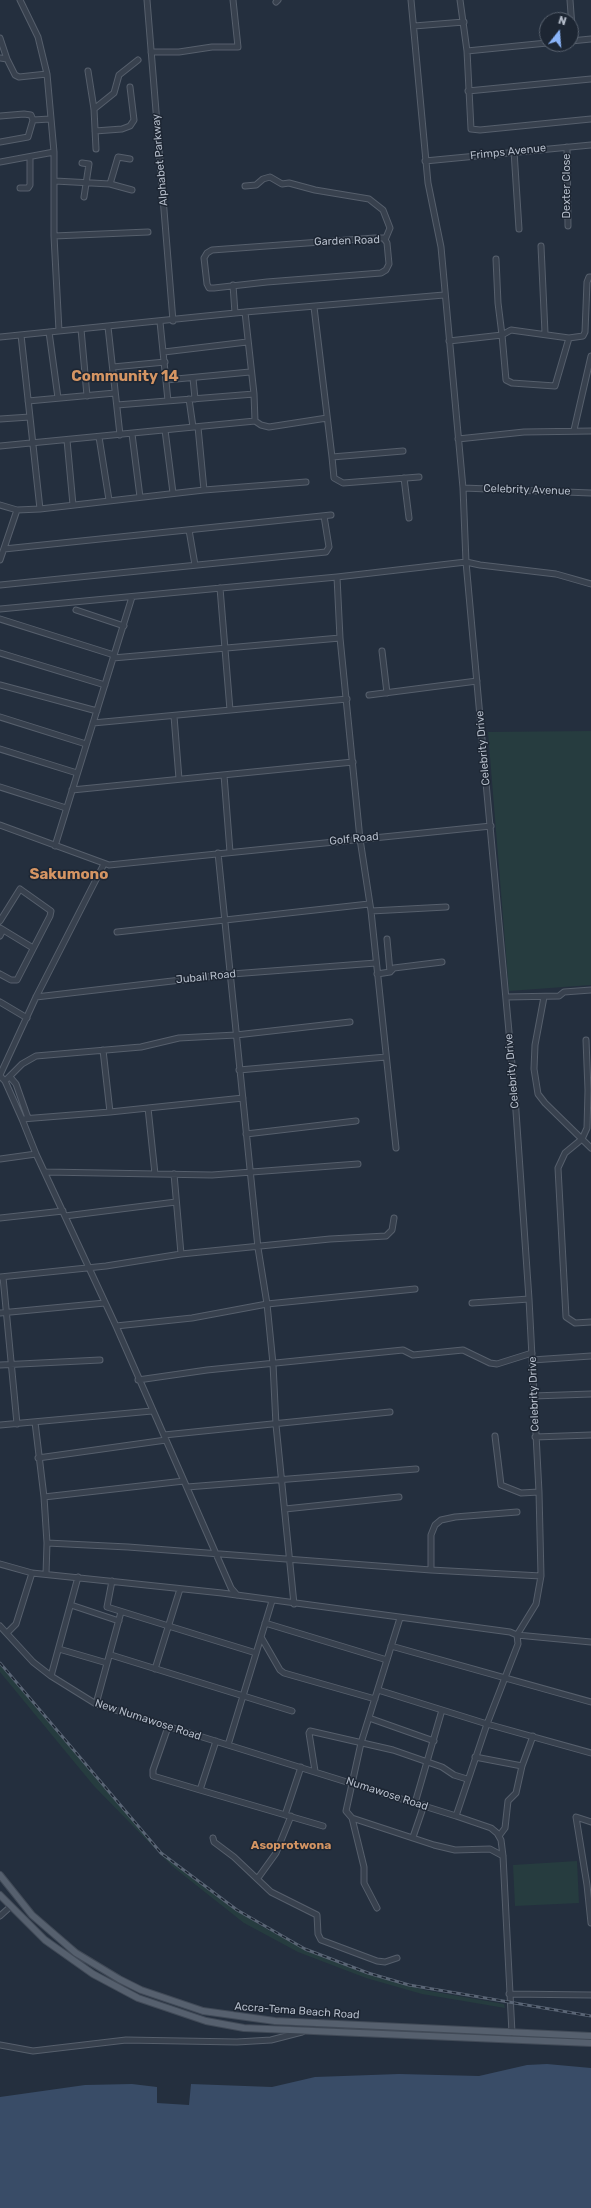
<!DOCTYPE html>
<style>
body{margin:0}
#map{position:relative;width:591px;height:2208px;overflow:hidden;background:#242f3e;font-family:Rubik,sans-serif}
canvas{display:block}
.north{position:absolute;left:539px;top:12px;width:40px;height:40px;box-sizing:border-box;background:#1d2633;border:1px solid #59626f;border-radius:50%;rotate:17deg;font-size:11px;font-weight:700;line-height:16px;text-align:center;color:#b4bcc9}
.north::after{content:'';display:block;margin:auto;width:14px;height:18px;background:#8ab4f8;clip-path:polygon(50% 0,100% 100%,50% 72%,0 100%)}
</style>
<div id="map">
<canvas width="591" height="2208"></canvas>
<div class="north">N</div>
</div>
<script>
const context = document.querySelector('canvas').getContext('2d');
context.lineJoin = 'round';
function fillPath(path, color) { context.fillStyle = color; context.fill(path, 'evenodd'); }
const toPath = rows => new Path2D(rows.map(r => 'M' + r).join(''));
function trace(path, color, width, dash) { context.strokeStyle = color; context.lineWidth = width; context.lineCap = dash ? 'butt' : 'round'; context.setLineDash(dash || []); context.stroke(path); }
function drawText(font, color, halo, rows, align = 'center') {
  context.font = font + ' Rubik,sans-serif'; context.lineWidth = 3; context.setLineDash([]); context.textBaseline = 'middle'; context.strokeStyle = halo; context.fillStyle = color; for (const [text, x, y, turn = 0] of rows) {
    context.save(); context.translate(x, y); context.rotate((+turn || 0) * Math.PI / 180); context.textAlign = isNaN(turn) ? turn : align; if (halo) context.strokeText(text, 0, 0); context.fillText(text, 0, 0); context.restore();
  }
}
const green = toPath([
 [591,731,591,985,509,991,488,732],
 [0,1663,131,1819,168,1859,216,1896,261,1926,317,1954,371,1975,424,1990,504,2004,505,2008,422,1994,366,1978,298,1952,244,1923,172,1866,94,1786,0,1672],
 [577,1861,579,1903,515,1906,513,1865]
]);
const water = toPath([
 [547,2064,591,2068,591,2208,0,2208,0,2097,85,2085,132,2084,157,2087,157,2103,189,2105,191,2084,272,2087,315,2077,399,2074,479,2076,527,2065]
]);
const minor = toPath([
 [20,0,38,37,47,74,54,152,54,236,59,331],
 [147,0,173,321],
 [411,0,428,183,441,247,463,488,466,562,484,761,515,1097,529,1299,539,1492,521,1493,501,1485,495,1436],
 [460,0,467,51,471,129,480,130,591,119],
 [570,0,573,41],
 [276,2,278,0],
 [414,26,464,22],
 [0,38,7,59],
 [571,41,591,39],
 [467,51,547,43],
 [151,52,179,52,212,47,238,47,233,0],
 [0,58,7,59,15,75,19,77,47,74],
 [88,71,94,109,96,149],
 [468,91,591,79],
 [94,109,114,93,119,75,138,60],
 [0,116,24,114,31,115,33,120,28,137,0,142],
 [33,120,50,119],
 [95,131,122,129,130,126,134,120,130,87],
 [567,147,568,226],
 [514,151,519,229],
 [425,161,591,145],
 [0,162,54,152],
 [82,163,89,164,84,197],
 [55,181,110,184,132,190],
 [110,184,118,157,130,159],
 [245,186,256,185,263,179,270,177,282,184,289,183,315,190,369,199,383,210,390,228,385,240],
 [20,188,28,188,30,185,30,157],
 [54,236,148,232],
 [375,238,384,238,387,243,389,264,386,270,381,273,267,282,214,288,209,288,207,284,204,258,207,253,212,250,375,238],
 [541,246,545,333],
 [233,285,235,313],
 [314,307,332,457,403,451],
 [245,312,254,394,255,421,261,425,269,427,327,418],
 [160,322,168,401],
 [108,327,120,435],
 [81,329,87,396],
 [49,332,58,398],
 [21,335,40,509],
 [0,337,245,312,444,295],
 [569,338,583,336,585,332,587,282,589,277,591,277],
 [449,341,502,335,511,330,569,338,555,386,512,383,506,380,502,335,498,303,496,259],
 [164,352,247,342],
 [113,367,165,362],
 [193,378,195,399],
 [166,380,250,372],
 [189,399,193,427],
 [28,401,115,393],
 [117,405,254,394],
 [0,419,30,417],
 [198,427,204,490],
 [165,430,173,493],
 [574,430,591,356],
 [132,434,140,497],
 [99,437,109,500],
 [458,439,524,432,591,431],
 [67,440,73,505],
 [0,446,255,421],
 [332,457,334,478,343,483,419,477],
 [404,478,409,518],
 [463,488,591,493],
 [0,505,17,510,40,509,204,490,306,482],
 [189,530,195,565],
 [4,549,331,515],
 [0,560,17,510],
 [337,577,340,638],
 [0,585,326,552,329,547,324,516],
 [220,588,230,710],
 [0,609,337,577,466,562,480,565,556,574,591,584],
 [76,610,124,626],
 [0,619,114,655],
 [382,651,387,693],
 [0,653,105,685],
 [113,658,340,638,360,839,371,911,396,1148],
 [0,685,97,711],
 [369,695,477,681],
 [174,716,179,779],
 [0,717,86,744],
 [93,723,347,699],
 [0,749,77,773],
 [224,775,230,852],
 [0,787,66,808],
 [72,790,353,762],
 [0,825,109,865,491,826],
 [55,846,132,597],
 [218,853,258,1248,267,1304,273,1364,276,1425,294,1604],
 [371,911,446,907],
 [0,921,20,889,51,911,50,916,17,980,11,980,0,974],
 [0,928,33,948],
 [117,932,369,904],
 [0,936,3,930],
 [387,939,390,972],
 [377,974,390,972,394,968,442,962],
 [36,997,232,974,376,963],
 [506,997,559,996,564,992,591,990],
 [544,997,535,1045,534,1069,538,1094,545,1103,591,1148],
 [0,1002,27,1018],
 [586,1040,588,1090,587,1128,582,1139,565,1153,558,1168,566,1317,575,1323,591,1322],
 [103,1050,110,1112],
 [239,1070,386,1057],
 [0,1075,36,997,104,864],
 [0,1076,5,1081,22,1119,36,1154,116,1326,231,1588,237,1595],
 [10,1077,16,1084,28,1118],
 [5,1081,22,1064,36,1056,141,1047,179,1038,236,1035,350,1022],
 [148,1108,155,1174],
 [22,1119,110,1112,243,1098],
 [246,1134,356,1121],
 [0,1159,36,1154],
 [46,1172,212,1175,358,1164],
 [174,1174,181,1254],
 [65,1216,176,1202],
 [0,1218,63,1211],
 [0,1277,106,1266,181,1254,330,1239,386,1236,392,1230,394,1218],
 [3,1277,17,1424],
 [472,1303,529,1299],
 [0,1313,105,1303],
 [116,1326,192,1318,267,1304,415,1289],
 [532,1360,591,1356],
 [0,1365,100,1360],
 [138,1380,207,1370,403,1350,413,1355,463,1350,490,1363,497,1364,532,1353],
 [533,1396,591,1394],
 [35,1422,44,1497,47,1543,46,1574],
 [0,1425,152,1411],
 [164,1435,390,1412],
 [535,1437,591,1435],
 [38,1458,166,1440],
 [187,1487,416,1469],
 [44,1497,184,1481],
 [285,1509,399,1497],
 [47,1543,128,1547,431,1570,541,1576],
 [0,1564,32,1573,222,1593,510,1632,517,1635,591,1642],
 [431,1570,431,1535,435,1525,441,1520,455,1517,517,1512],
 [112,1581,107,1607,256,1653],
 [272,1601,228,1745,456,1816,491,1828,497,1833,501,1840,503,1856,512,2033],
 [71,1605,119,1621],
 [265,1623,387,1660],
 [0,1626,33,1662,51,1676,96,1704,228,1745],
 [7,1633,16,1624,32,1573],
 [261,1637,280,1670,284,1673,375,1699],
 [391,1646,591,1702],
 [59,1649,107,1663],
 [111,1655,292,1711],
 [155,1669,180,1589],
 [51,1676,78,1577],
 [378,1690,487,1724,591,1753],
 [96,1704,121,1612],
 [369,1718,434,1741],
 [168,1727,153,1770,153,1776,200,1790],
 [216,1741,200,1790,323,1826],
 [475,1757,522,1766],
 [315,1771,309,1733,310,1731,393,1750,442,1767,454,1775,467,1779],
 [415,1803,442,1710],
 [285,1815,301,1767],
 [456,1816,487,1724,518,1644,517,1635,536,1604,541,1576,539,1492],
 [352,1818,434,1845,455,1850,490,1849,503,1856],
 [591,1822,576,1817,587,1885,591,1923],
 [499,1836,505,1828,508,1801,516,1793,522,1766,533,1736],
 [413,1837,424,1805],
 [213,1838,214,1842,234,1857,271,1892,317,1915,318,1934,321,1940,377,1961,385,1962,397,1958],
 [258,1878,276,1853,291,1816],
 [377,1908,364,1883,364,1867,352,1818,346,1811,361,1743,400,1618],
 [0,1916,10,1907],
 [509,1994,591,1995],
 [0,2045,33,2051,126,2040,237,2042,271,2040,302,2032]
]);
const major = toPath([
 [0,1875,32,1915,76,1953,119,1979,141,1990,203,2011,275,2021,591,2036],
 [0,1895,45,1940,93,1974,138,1998,206,2021,244,2028,591,2043]
]);
const rail = toPath([
 [0,1663,161,1853,237,1910,305,1949,368,1973,409,1985,591,2016]
]);
const streetNames = [
 ["Frimps Avenue",508,152,-6],
 ["Alphabet Parkway",160,160,-95],
 ["Dexter Close",567,186,-90],
 ["Garden Road",347,241,-2],
 ["Celebrity Avenue",527,490,2],
 ["Celebrity Drive",483,748,-95],
 ["Golf Road",354,839,-6],
 ["Jubail Road",206,977,-6],
 ["Celebrity Drive",512,1071,-95],
 ["Celebrity Drive",534,1394,-92],
 ["New Numawose Road",148,1720,18],
 ["Numawose Road",387,1794,18],
 ["Accra-Tema Beach Road",297,2011,4]
];
const neighbourhoodNames = [
 ["Asoprotwona",291,1846]
];
const districtNames = [
 ["Community 14",125,377],
 ["Sakumono",69,875]
];
fillPath(green, '#263c3f');
fillPath(water, '#394c67');
trace(minor, '#565f6c', 7);
trace(major, '#414a57', 8);
trace(minor, '#38414e', 5);
trace(major, '#56606e', 6);
trace(rail, '#5a6575', 3);
trace(rail, '#1d2633', 1.5, [4.5]);
drawText('11px', '#b4bcc9', '#1d2633', streetNames);
drawText('bold 12px', '#d59563', '#1d2633', neighbourhoodNames);
drawText('bold 15px', '#d59563', '#1d2633', districtNames);
</script>
